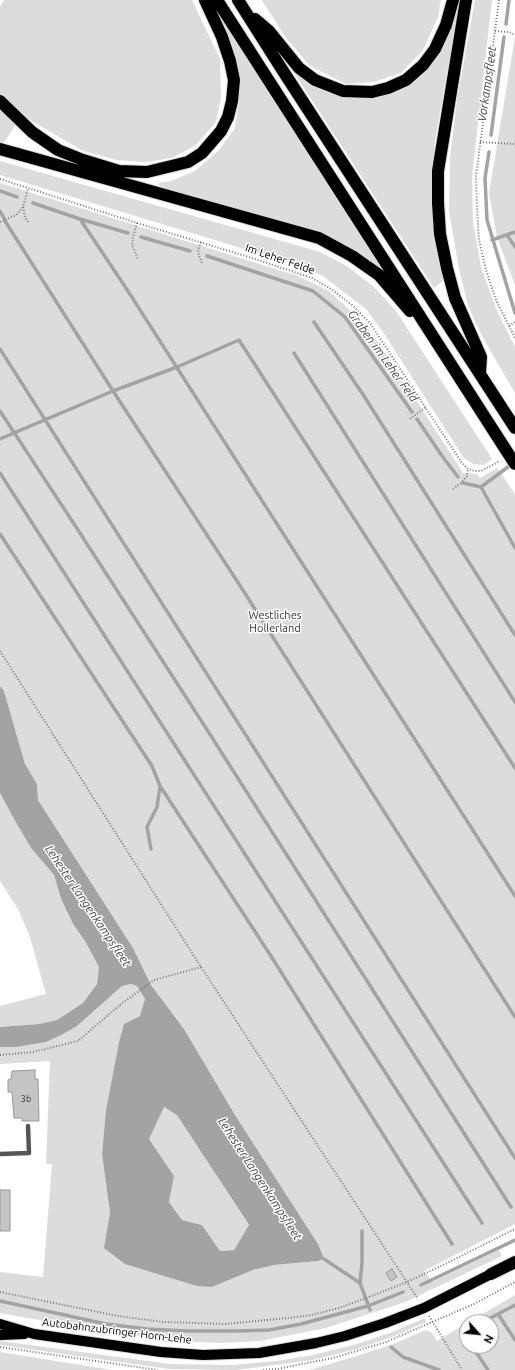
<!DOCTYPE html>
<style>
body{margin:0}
#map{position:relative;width:515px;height:1370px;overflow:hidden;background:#fff;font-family:Ubuntu,sans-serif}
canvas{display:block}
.north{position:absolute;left:459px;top:1314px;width:40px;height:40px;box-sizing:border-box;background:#fff;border:1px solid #999;border-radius:50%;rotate:117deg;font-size:11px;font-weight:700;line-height:16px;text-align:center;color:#000}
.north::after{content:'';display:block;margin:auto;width:14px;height:18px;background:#000;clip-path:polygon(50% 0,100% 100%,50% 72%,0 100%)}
</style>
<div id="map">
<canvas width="515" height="1370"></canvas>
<div class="north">N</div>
</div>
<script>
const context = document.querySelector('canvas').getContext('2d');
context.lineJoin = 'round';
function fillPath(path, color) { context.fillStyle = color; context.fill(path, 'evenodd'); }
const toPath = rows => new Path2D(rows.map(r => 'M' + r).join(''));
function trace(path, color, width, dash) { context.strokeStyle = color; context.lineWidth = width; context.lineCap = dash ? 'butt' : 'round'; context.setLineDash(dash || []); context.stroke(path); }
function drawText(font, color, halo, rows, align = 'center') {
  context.font = font + ' Ubuntu,sans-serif'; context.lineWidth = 3; context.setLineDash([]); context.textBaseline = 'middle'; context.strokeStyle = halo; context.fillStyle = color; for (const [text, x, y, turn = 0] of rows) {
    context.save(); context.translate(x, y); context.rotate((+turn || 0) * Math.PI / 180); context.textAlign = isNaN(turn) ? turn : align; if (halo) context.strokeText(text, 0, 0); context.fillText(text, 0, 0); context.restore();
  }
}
const green = toPath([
 [4,0,192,0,220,59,221,97,216,122,196,145,172,158,145,162,117,160,83,151,22,115,3,144,0,144,0,7],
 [262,0,441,0,438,17,423,50,401,73,374,82,346,84,310,66,286,38],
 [475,0,492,0,472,176,473,223,481,267,497,311,515,347,515,393,487,345,475,322,467,302,459,269,449,211,450,158,457,100],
 [458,9,435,141,432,184,444,280,434,288,289,65,307,82,326,92,347,98,374,98,397,91,421,76,442,50],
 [217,10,392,280,364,259,161,188,158,183,171,181,195,171,219,150,235,128,239,99,238,72,215,12],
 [515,37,515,285,497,237,489,193],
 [0,161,310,249,320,252,345,265,373,286,396,311,492,459,484,465,473,464,464,458,383,332,366,309,323,276,304,267,0,175],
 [0,183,298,276,329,291,364,323,389,358,463,473,477,474,480,478,497,468,515,494,515,1224,424,1271,432,1282,499,1250,502,1256,405,1302,326,1328,260,1341,220,1343,179,1341,107,1332,0,1313,0,1272,43,1277,52,1164,46,1164,50,1061,0,1064,0,1047,16,1047,46,1042,77,1026,122,986,132,984,137,986,145,999,140,1016,124,1024,119,1042,106,1110,102,1154,110,1213,105,1248,212,1287,253,1270,274,1265,318,1261,318,1244,235,1115,184,1029,151,985,133,948,38,800,37,784,25,764,4,691,0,686],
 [0,793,14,819,31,848,54,875,61,900,73,924,85,941,99,967,97,984,83,1003,57,1020,39,1024,0,1027,0,1006,46,994,30,937,18,909,0,881],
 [163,1107,177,1114,249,1226,234,1250,220,1251,202,1225,182,1220,169,1202,174,1176,149,1139],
 [515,1295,515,1370,309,1370,360,1355,396,1343,426,1330,432,1333,437,1341,467,1323,467,1346,491,1346,491,1322,469,1322],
 [425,1318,426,1322,392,1337,357,1349,312,1360,237,1370,169,1369,0,1345,0,1341,170,1364,233,1365,276,1361,313,1355,357,1344,392,1332],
 [0,1352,112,1370,0,1370]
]);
const water = toPath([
 [0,686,4,691,25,764,37,784,38,800,133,948,151,985,184,1029,235,1115,318,1244,324,1259,318,1261,274,1265,253,1270,212,1287,197,1286,125,1264,104,1248,110,1213,102,1154,106,1110,119,1042,124,1024,140,1016,145,999,137,986,131,984,122,986,77,1026,61,1035,46,1042,16,1047,0,1047,0,1027,39,1024,57,1020,83,1003,97,984,99,967,85,941,73,924,61,899,54,875,31,848,14,819,0,793],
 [164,1107,177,1115,249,1225,234,1250,220,1251,202,1225,182,1220,169,1202,174,1176,149,1139]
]);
const stream = toPath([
 [506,24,509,0],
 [491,135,504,37],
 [489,152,485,178,487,220,515,313],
 [0,191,17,197],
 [33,203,80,219,128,233],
 [0,211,4,218],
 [80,219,126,288,515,896],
 [5,221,113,391,239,584,515,1017],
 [507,235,515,247],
 [141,237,190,251],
 [492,240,515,232],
 [207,256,313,291,345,317,412,412],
 [314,322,364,396,515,635],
 [0,349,515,1158],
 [294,353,515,702],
 [0,411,78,530,204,725,511,1207],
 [417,419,442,456,458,477],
 [0,439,113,391,177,367,239,340,515,768],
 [0,473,482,1223],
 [463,483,481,487,512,464],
 [481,487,515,548],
 [0,534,152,766,160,786,157,807,147,827,151,849],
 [160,786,269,953,452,1244],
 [324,1259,360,1283,370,1310],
 [360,1283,362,1263,362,1231],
 [421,1285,515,1240],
 [0,1301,106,1324,147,1329,186,1331,238,1331,269,1330,301,1324,368,1306,403,1292],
 [498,1314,515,1340],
 [483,1322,515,1305],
 [467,1330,466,1335,467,1337],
 [472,1346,488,1370],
 [391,1347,403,1357,439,1370]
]);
const building = toPath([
 [35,1070,35,1079,38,1079,39,1121,22,1121,22,1118,14,1118,12,1092,8,1092,8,1080,11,1079,12,1071,35,1070],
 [0,1190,10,1190,10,1231,0,1231,0,1190],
 [392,1269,397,1277,391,1281,386,1273,392,1269]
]);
const path = toPath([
 [499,0,476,176,477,208,479,240,486,270,496,300,515,338],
 [495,31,509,32,515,35],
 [480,142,515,144],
 [0,179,137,223,252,258,312,278,331,289,352,305,370,323,462,463,468,469,475,471,481,471,500,461],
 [23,207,25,217,29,223],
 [0,222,16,215,23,207,28,188],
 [137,223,133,237,132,245,138,259],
 [201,242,198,250,199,256,202,263],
 [509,326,515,322],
 [410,419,426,407],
 [453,489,461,483,467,476,468,469],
 [0,651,201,967,418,1299],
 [0,1055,33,1052,78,1041,121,1004,154,980,201,967],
 [0,1292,118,1316,164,1322,225,1324,288,1318,312,1315,339,1308,369,1297,407,1282,445,1264,515,1229],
 [429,1316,462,1370],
 [0,1347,158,1370],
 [263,1370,277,1369,333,1358,386,1342,474,1304,515,1282]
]);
const lane = toPath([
 [0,1154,29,1153,28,1126]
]);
const primary = toPath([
 [0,1324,34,1334,161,1352,203,1355,259,1353,316,1343,345,1336,385,1323,424,1308,491,1274],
 [0,1335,24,1334]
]);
const highway = toPath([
 [217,0,504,447],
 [238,0,283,71,515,428],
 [466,0,438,171,438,203,440,234,447,268,455,298,481,357,480,373],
 [255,19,269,31,299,68,315,80,343,91,372,92,388,88,406,80,423,65,435,49,446,25,453,0],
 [0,101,32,132,58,150,83,160,119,171,147,172,188,162,202,153,221,131,228,117,232,101,234,80,230,61,222,37,205,0],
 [0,149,319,238,352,256,379,275,410,311],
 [491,1274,515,1262]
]);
const highwayBridge = toPath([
 [504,447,515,464]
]);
const numberNames = [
 ["3b",26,1099]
];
const streetNames = [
 ["Im Leher Felde",280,259,19],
 ["Autobahnzubringer Horn-Lehe",117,1331,7]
];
const parkNames = [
 ["Westliches",275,615],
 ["Hollerland",275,628]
];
const waterNames = [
 ["Vorkampsfleet",487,84,-82],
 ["Graben im Leher Feld",383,356,54],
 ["Lehester Langenkampsfleet",88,906,56],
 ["Lehester Langenkampsfleet",260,1179,57]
];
fillPath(green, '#dcdcdc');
fillPath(water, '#a3a3a3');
trace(stream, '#a3a3a3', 3.5);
fillPath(building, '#c4c4c4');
trace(building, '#999', 1);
trace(primary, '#dbdbdb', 12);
trace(highway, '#dbdbdb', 14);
trace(path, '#777', 2, [1, 2]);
trace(lane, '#555', 4.5);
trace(primary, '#000', 10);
trace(highway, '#000', 12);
trace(highwayBridge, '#dbdbdb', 14, []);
trace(highwayBridge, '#000', 12);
drawText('9px', '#313131', null, numberNames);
drawText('11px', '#000', '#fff', streetNames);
drawText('11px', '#333', '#fff', parkNames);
drawText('italic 12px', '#444', '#fff', waterNames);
</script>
